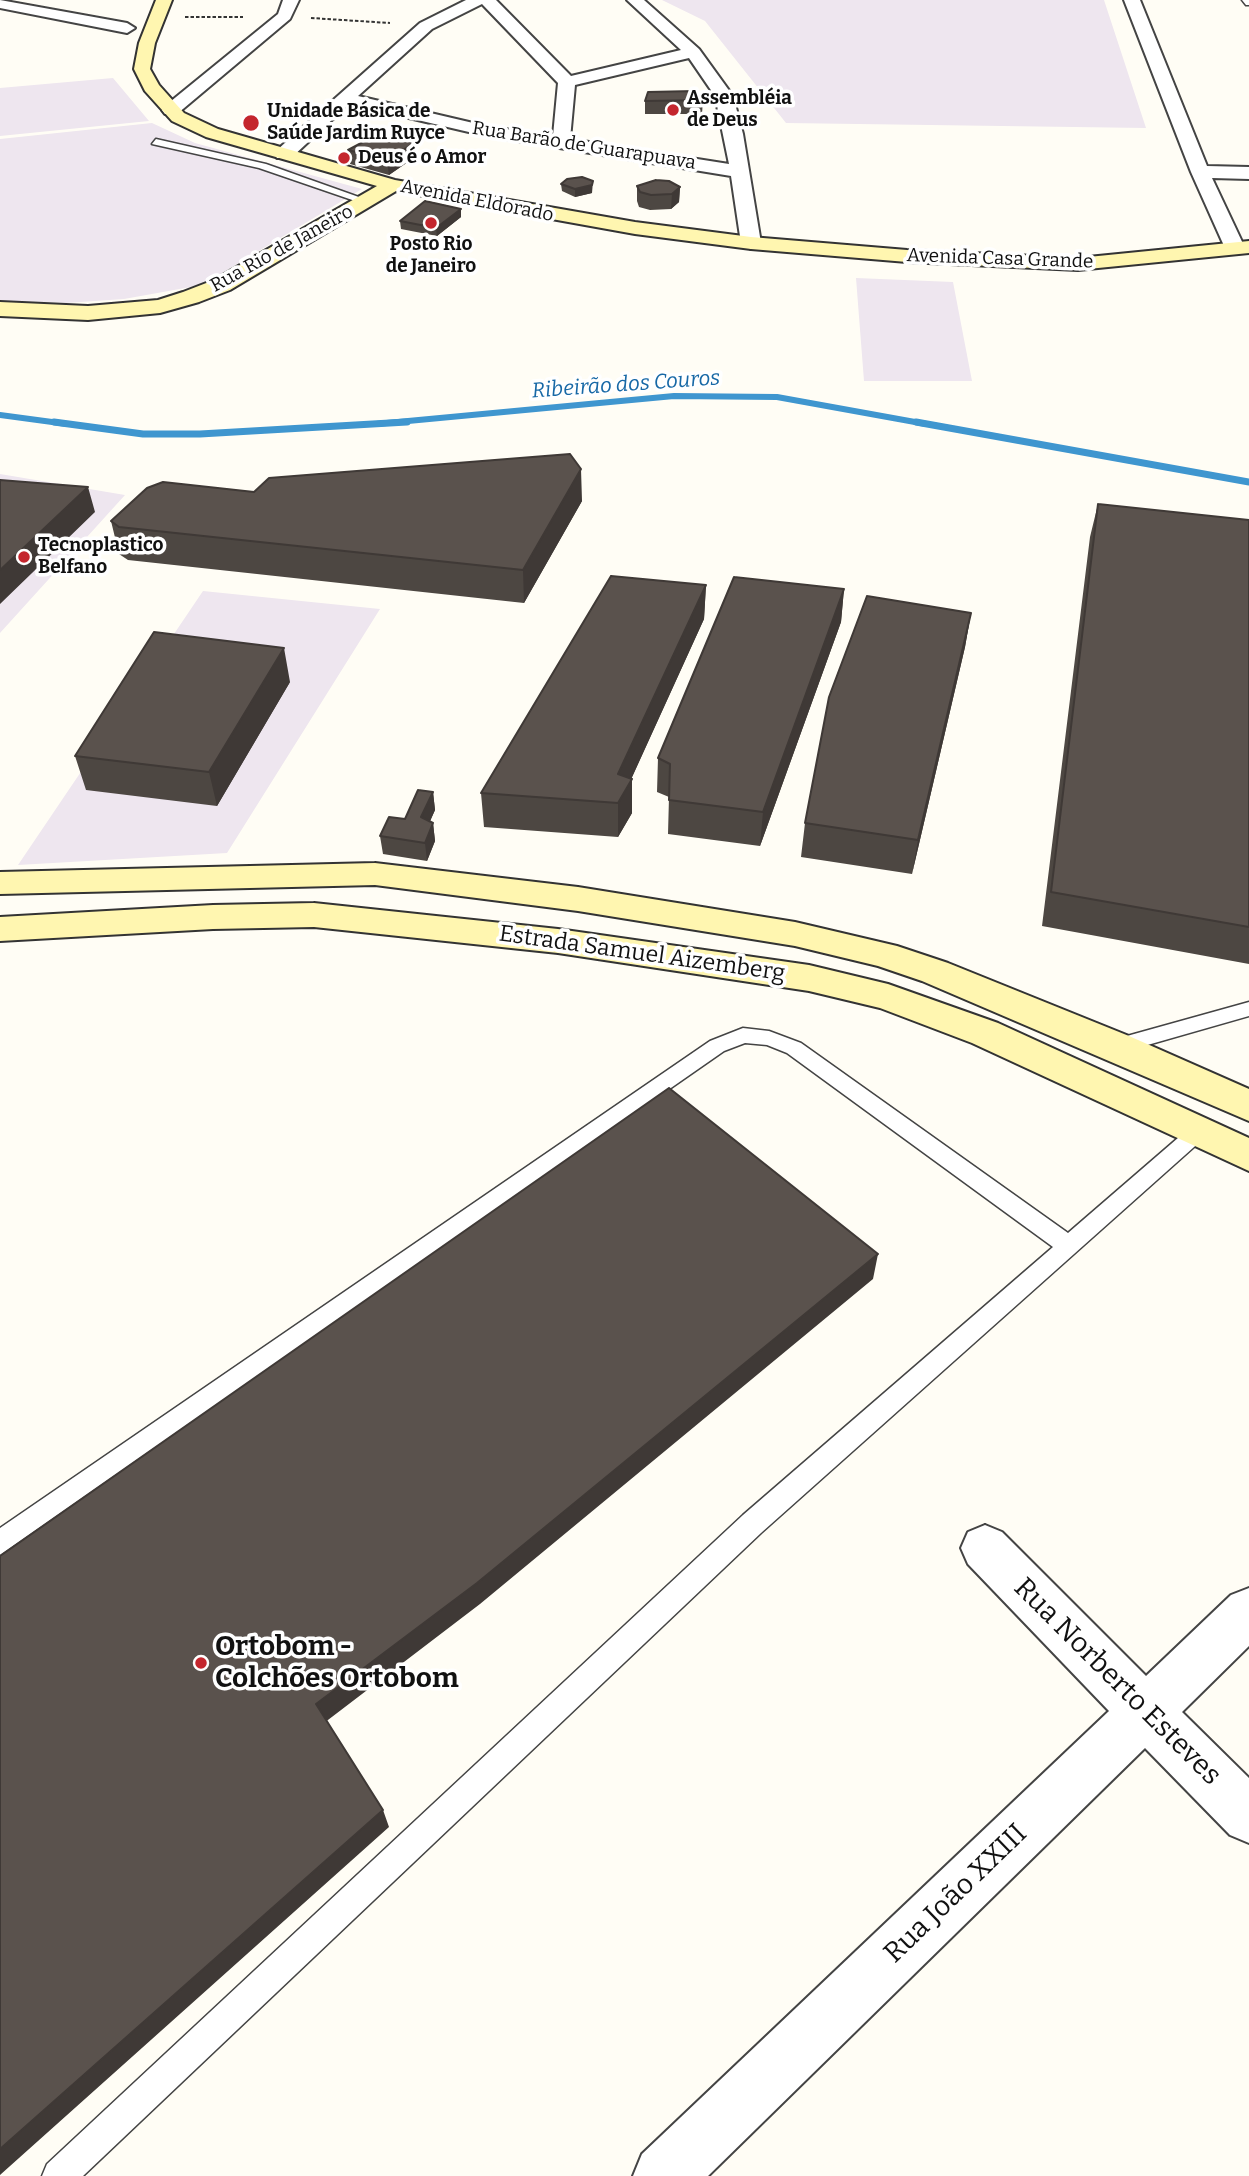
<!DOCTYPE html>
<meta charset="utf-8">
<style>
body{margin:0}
canvas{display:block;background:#fffdf5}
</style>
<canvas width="1249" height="2176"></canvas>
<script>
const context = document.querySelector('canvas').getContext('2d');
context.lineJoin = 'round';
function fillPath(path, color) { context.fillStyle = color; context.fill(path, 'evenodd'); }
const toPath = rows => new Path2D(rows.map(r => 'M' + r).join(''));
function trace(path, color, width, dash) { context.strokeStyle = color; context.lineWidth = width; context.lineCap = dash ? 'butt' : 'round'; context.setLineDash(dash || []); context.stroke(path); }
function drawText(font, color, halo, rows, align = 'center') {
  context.font = font + ' Bitter,serif'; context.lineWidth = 7; context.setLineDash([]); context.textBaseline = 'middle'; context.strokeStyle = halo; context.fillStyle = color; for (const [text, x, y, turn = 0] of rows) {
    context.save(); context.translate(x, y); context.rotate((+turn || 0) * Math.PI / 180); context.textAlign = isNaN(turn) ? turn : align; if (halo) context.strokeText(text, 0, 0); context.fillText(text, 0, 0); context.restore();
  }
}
const industrial = toPath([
 [662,0,1104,0,1146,128,786,123,705,21],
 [113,78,149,121,0,136,0,88],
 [152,123,195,143,362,189,202,285,124,299,66,303,0,301,0,139],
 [856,278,953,282,972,381,864,381],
 [0,474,125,495,0,633],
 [203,591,380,609,227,853,18,865]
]);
const streamFar1 = toPath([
 [0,415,67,424],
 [376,424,674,396,777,397,926,424]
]);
const stream = toPath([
 [54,422,143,434,200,434,407,422],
 [916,422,1249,482]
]);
const path = toPath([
 [185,17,243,17],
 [311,18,390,23]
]);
const lane = toPath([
 [1242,0,1249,0,1249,5,1246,5,1242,0],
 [156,139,266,164,370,201,361,203,259,168,152,144,156,139],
 [1249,1002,1249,1016,1116,1054,1109,1051,1106,1046,1109,1041,1249,1002],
 [743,1028,769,1031,801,1043,1068,1233,1193,1125,1209,1125,1212,1131,761,1533,83,2176,42,2176,47,2164,743,1515,1053,1247,787,1053,767,1045,745,1043,724,1051,0,1555,0,1528,710,1041,743,1028]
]);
const street = toPath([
 [0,0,127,23,135,28,127,33,0,8,0,0],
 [283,0,299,0,290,19,177,114,165,114,162,110,165,106,278,14,283,0],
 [466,0,496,0,571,76,681,50,627,0,644,0,699,49,733,96,743,134,761,243,758,247,751,249,741,243,731,176,486,136,349,104,291,158,277,158,275,154,277,150,420,23,466,0],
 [482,4,558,83,553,136,486,126,358,96,432,29,482,4],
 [689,58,715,96,729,164,570,139,575,85,689,58],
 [1124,0,1140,0,1207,166,1249,167,1249,179,1212,178,1245,248,1242,252,1235,254,1225,248,1191,172,1124,0],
 [985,1525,1002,1532,1146,1676,1231,1595,1249,1588,1249,1646,1182,1712,1249,1778,1249,1843,1230,1835,1145,1748,708,2176,633,2176,642,2154,1109,1711,968,1564,961,1548,968,1532,985,1525]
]);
const secondary = toPath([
 [156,0,172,0,155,43,150,69,159,85,184,113,218,129,395,180,635,222,751,237,907,250,1078,258,1249,241,1249,253,1078,270,907,262,751,249,635,234,396,191,230,290,199,302,160,313,88,320,0,316,0,302,88,306,158,300,183,292,214,280,377,186,206,137,172,121,145,91,134,69,139,43,156,0],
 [375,863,578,887,795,922,897,946,948,963,1129,1036,1249,1089,1249,1121,922,981,878,966,795,946,578,911,375,885,0,894,0,872,375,863],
 [314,903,558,929,809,965,888,984,998,1023,1249,1138,1249,1171,972,1043,880,1008,809,991,558,953,314,927,213,929,0,941,0,917,213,905,314,903]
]);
const wall = toPath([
 [703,100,702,114,645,114,645,101],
 [348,150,415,157,389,175,350,164],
 [561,184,592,193,575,197,562,191],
 [637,186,680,187,679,202,671,209,650,210,639,207,637,201],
 [461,209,461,217,437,236,401,229,400,221],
 [254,492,582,501,524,603,128,560,119,554,111,521],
 [1098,504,1249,520,1249,964,1042,926,1090,537],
 [706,585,704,619,631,779,632,813,618,837,484,827,481,793],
 [844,589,841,622,760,846,668,834,669,797,657,792,658,758],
 [971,613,965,647,912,874,801,857,805,823],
 [290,682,217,806,86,790,75,756],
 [433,792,435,810,430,821,433,823,435,841,427,861,383,854,380,836,405,819]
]);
const shadedWall = toPath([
 [414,143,415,157,389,175,387,160],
 [593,181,592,193,575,197,575,189],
 [680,187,679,202,671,209,672,194],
 [461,209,461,217,437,236,436,228],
 [581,469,582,501,524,603,523,570],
 [88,487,95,512,0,604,0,570],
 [706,585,704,619,629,784,632,779,632,813,618,837,618,774],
 [844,589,841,622,760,846,763,812],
 [971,613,965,647,912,874,918,840],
 [284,648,290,682,217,806,209,772],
 [433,792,435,810,424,835,421,817],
 [433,823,435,841,427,861,425,843],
 [878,1254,873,1279,480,1604,324,1723,316,1704],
 [383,1810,389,1827,0,2175,0,2149]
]);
const building = toPath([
 [695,91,703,100,645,101,648,92,695,91],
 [380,133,414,143,387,160,348,150,380,133],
 [582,177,593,181,592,185,575,189,561,184,567,179,582,177],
 [656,180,669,181,680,187,672,194,651,195,640,192,637,186,656,180],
 [425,201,461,209,436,228,400,221,425,201],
 [570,454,581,469,523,570,119,527,111,521,147,488,163,482,254,492,269,478,570,454],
 [0,480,88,487,0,570,0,480],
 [1098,504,1249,520,1249,927,1051,892,1098,504],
 [611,576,706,585,618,774,632,779,618,803,481,793,611,576],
 [734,577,844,589,763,812,669,800,670,764,658,758,734,577],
 [867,596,971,613,918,840,805,823,829,697,867,596],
 [154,632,284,648,209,772,75,756,154,632],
 [418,790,433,792,421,817,433,823,425,843,380,836,389,817,405,819,418,790],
 [669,1088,878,1254,477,1583,316,1704,383,1810,0,2149,0,1556,669,1088]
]);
const markers = [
 [673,110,7,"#c4262e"],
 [251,123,9,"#c4262e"],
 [344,158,7,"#c4262e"],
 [431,223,7,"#c4262e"],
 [24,557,7,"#c4262e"],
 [201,1663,7,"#c4262e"]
];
const farPoinames = [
 ["Assembléia",687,99],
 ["de Deus",687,121],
 ["Unidade Básica de",267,112],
 ["Saúde Jardim Ruyce",267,134],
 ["Deus é o Amor",358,158],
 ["Posto Rio",431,245,"center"],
 ["de Janeiro",431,267,"center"],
 ["Tecnoplastico",38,546],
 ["Belfano",38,568]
];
const farStreetnames = [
 ["Rua Barão de Guarapuava",584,146,9],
 ["Avenida Eldorado",477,201,11],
 ["Rua Rio de Janeiro",282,249,-29],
 ["Avenida Casa Grande",1000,259,2]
];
const farWaternames = [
 ["Ribeirão dos Couros",626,385,-4]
];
const streetNames = [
 ["Estrada Samuel Aizemberg",642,954,8]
];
const nearPoinames = [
 ["Ortobom -",215,1647],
 ["Colchões Ortobom",215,1679]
];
const nearStreetnames = [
 ["Rua Norberto Esteves",1117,1682,45],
 ["Rua João XXIII",956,1894,-44]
];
fillPath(industrial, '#eee6ef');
trace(streamFar1, '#3f96cf', 6);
trace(stream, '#3f96cf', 7);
trace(lane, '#444', 3);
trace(street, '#444', 4);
trace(secondary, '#333', 4);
trace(path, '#333', 2, [3.5, 2]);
fillPath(lane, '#fff');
fillPath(street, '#fff');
fillPath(secondary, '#fff6b0');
fillPath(wall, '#4d4742');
fillPath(shadedWall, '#3f3936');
fillPath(building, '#5a524d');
trace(building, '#3f3936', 2);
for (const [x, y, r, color] of markers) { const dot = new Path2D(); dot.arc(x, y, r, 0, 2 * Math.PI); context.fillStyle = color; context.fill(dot); trace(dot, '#fff', 2.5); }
drawText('bold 19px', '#111', '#fff', farPoinames, 'left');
drawText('19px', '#111', '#fff', farStreetnames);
drawText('italic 21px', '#1768a6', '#fff', farWaternames);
drawText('23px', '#111', '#fff', streetNames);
drawText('bold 28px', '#111', '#fff', nearPoinames, 'left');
drawText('28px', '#111', '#fff', nearStreetnames);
</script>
